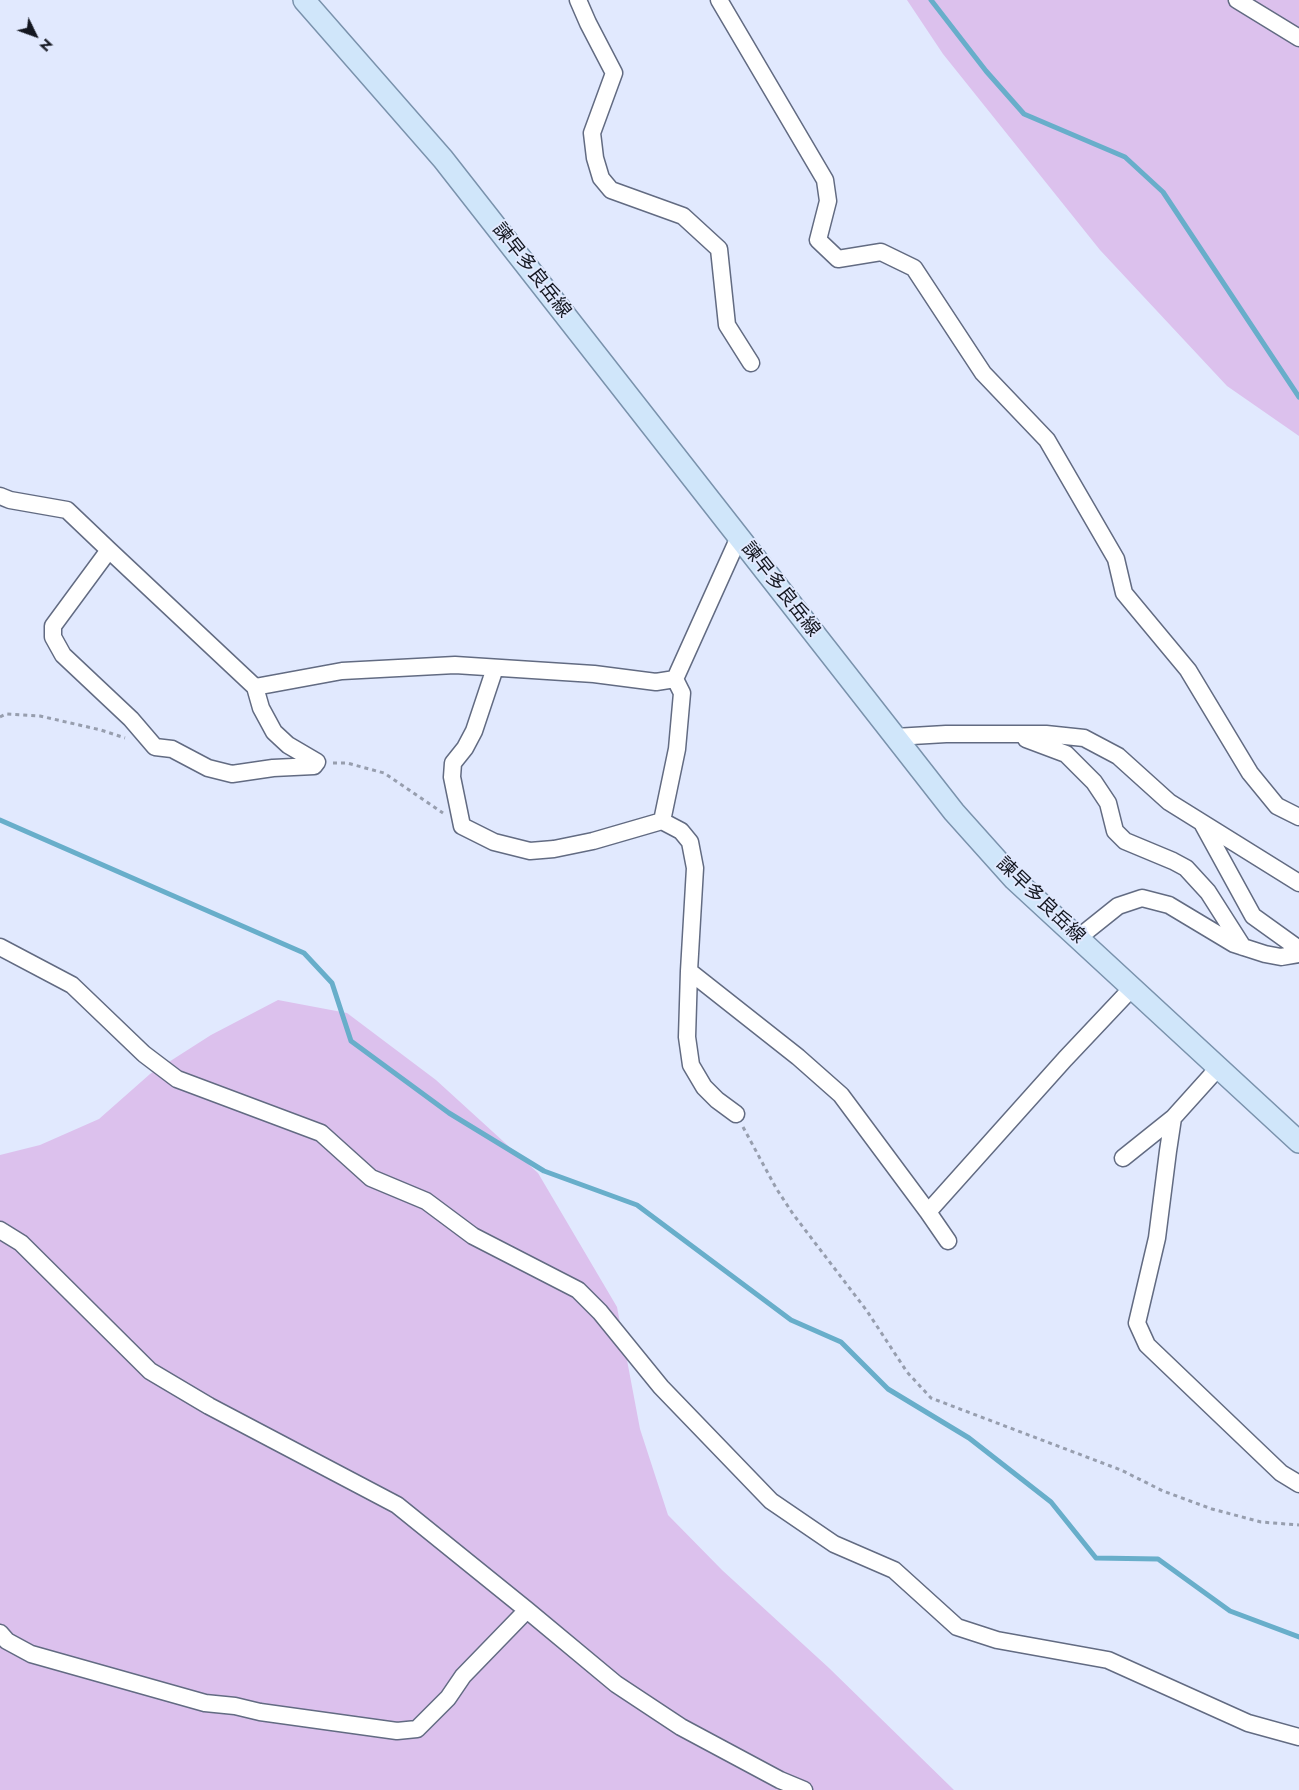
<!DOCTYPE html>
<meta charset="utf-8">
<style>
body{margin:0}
#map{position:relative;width:1299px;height:1790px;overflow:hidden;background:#e1e9fe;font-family:Jost,sans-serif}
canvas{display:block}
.north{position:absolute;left:10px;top:10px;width:50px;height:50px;-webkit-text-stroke:4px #e1e9fe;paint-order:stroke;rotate:132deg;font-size:14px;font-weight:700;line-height:20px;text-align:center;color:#141720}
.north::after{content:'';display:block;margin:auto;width:18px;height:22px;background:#141720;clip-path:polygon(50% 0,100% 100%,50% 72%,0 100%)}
</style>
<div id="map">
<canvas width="1299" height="1790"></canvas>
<div class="north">N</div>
</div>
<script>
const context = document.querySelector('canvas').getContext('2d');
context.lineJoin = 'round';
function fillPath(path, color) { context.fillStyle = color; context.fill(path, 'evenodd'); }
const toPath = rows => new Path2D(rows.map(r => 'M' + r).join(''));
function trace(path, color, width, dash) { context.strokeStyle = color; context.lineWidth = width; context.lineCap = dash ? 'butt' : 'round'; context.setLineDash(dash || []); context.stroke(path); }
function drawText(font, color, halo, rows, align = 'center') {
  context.font = font + ' Jost,"Noto Sans JP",sans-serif'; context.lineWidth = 4; context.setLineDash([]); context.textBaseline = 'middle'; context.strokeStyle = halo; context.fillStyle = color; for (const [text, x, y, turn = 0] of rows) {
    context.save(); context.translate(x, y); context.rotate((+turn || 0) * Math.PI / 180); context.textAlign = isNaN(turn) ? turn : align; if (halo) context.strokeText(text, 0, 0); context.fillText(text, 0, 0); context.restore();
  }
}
const green = toPath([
 [907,0,1299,0,1299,436,1227,386,1100,250,943,54],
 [278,1000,347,1013,436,1080,538,1173,617,1307,640,1429,668,1515,722,1570,829,1668,954,1790,0,1790,0,1155,40,1145,99,1119,150,1074,211,1035]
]);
const stream = toPath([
 [931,0,986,71,1024,114,1125,157,1163,192,1299,397],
 [0,820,304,953,332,983,351,1041,449,1113,544,1171,637,1205,791,1320,841,1342,888,1389,969,1438,1051,1502,1096,1558,1158,1559,1230,1611,1299,1637]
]);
const path = toPath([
 [0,717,6,714,40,716,101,730,125,738],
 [333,763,347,763,384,773,443,813],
 [743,1127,776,1188,793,1214,867,1311,907,1372,931,1398,1121,1470,1163,1491,1212,1509,1261,1522,1299,1525]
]);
const minor = toPath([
 [578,0,588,23,614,73,592,133,595,158,601,178,611,190,683,216,719,249,727,325,751,363],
 [719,0,825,180,828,201,818,240,838,259,881,252,914,268,983,373,1047,440,1116,559,1124,593,1188,670,1250,773,1277,806,1299,817],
 [1237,0,1299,38],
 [0,496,10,500,67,510,109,550,255,687,261,708,274,732,288,745,317,762,314,766,273,768,232,774,208,768,172,749,155,747,131,719,63,655,53,637,53,626,109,550],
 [495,668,474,731,465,748,453,763,452,777,462,826,494,842,530,851,554,849,593,841,662,821,681,831,690,842,695,868,689,971,798,1057,841,1095,928,1212],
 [255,687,342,671,455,665,594,674,656,682,675,679],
 [895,737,946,734,1046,734,1084,738,1118,756,1169,802,1299,883],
 [1026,739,1066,754,1094,782,1108,803,1115,831,1125,841,1173,861,1186,868,1208,892,1243,947],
 [662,821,677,749,682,693,675,679,739,537],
 [1202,823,1253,916,1299,949],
 [1078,938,1118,906,1142,898,1169,905,1234,944,1265,954,1281,957,1299,954],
 [0,947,72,985,144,1054,177,1079,321,1133,371,1178,426,1201,473,1236,578,1290,600,1312,661,1387,771,1501,834,1544,894,1570,957,1627,997,1640,1108,1660,1248,1723,1299,1737],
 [689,971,687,1037,691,1065,704,1087,717,1100,736,1114],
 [1218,1068,1173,1118,1168,1151,1157,1238,1137,1323,1147,1345,1281,1473,1299,1484],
 [1123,1158,1173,1118],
 [0,1230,21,1243,150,1371,209,1406,397,1505,527,1610,616,1684,681,1727,780,1780,804,1790],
 [948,1241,928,1212,1065,1059,1132,988],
 [0,1633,7,1641,31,1654,205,1703,235,1706,260,1712,397,1731,417,1729,448,1698,463,1676,527,1610]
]);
const major = toPath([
 [304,0,443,159,954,812,1014,879,1299,1142]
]);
const streetNames = [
 ["諫早多良岳線",531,271,52],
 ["諫早多良岳線",780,590,52],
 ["諫早多良岳線",1040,901,44]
];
fillPath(green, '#dcc1ed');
trace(stream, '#68aeca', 5);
trace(minor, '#626b82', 19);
trace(major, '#7a92ac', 24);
trace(path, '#979eae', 3, [4, 4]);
trace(minor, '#fff', 16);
trace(major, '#d0e6fa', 21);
drawText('19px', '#141720', '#e1e9fe', streetNames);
</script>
